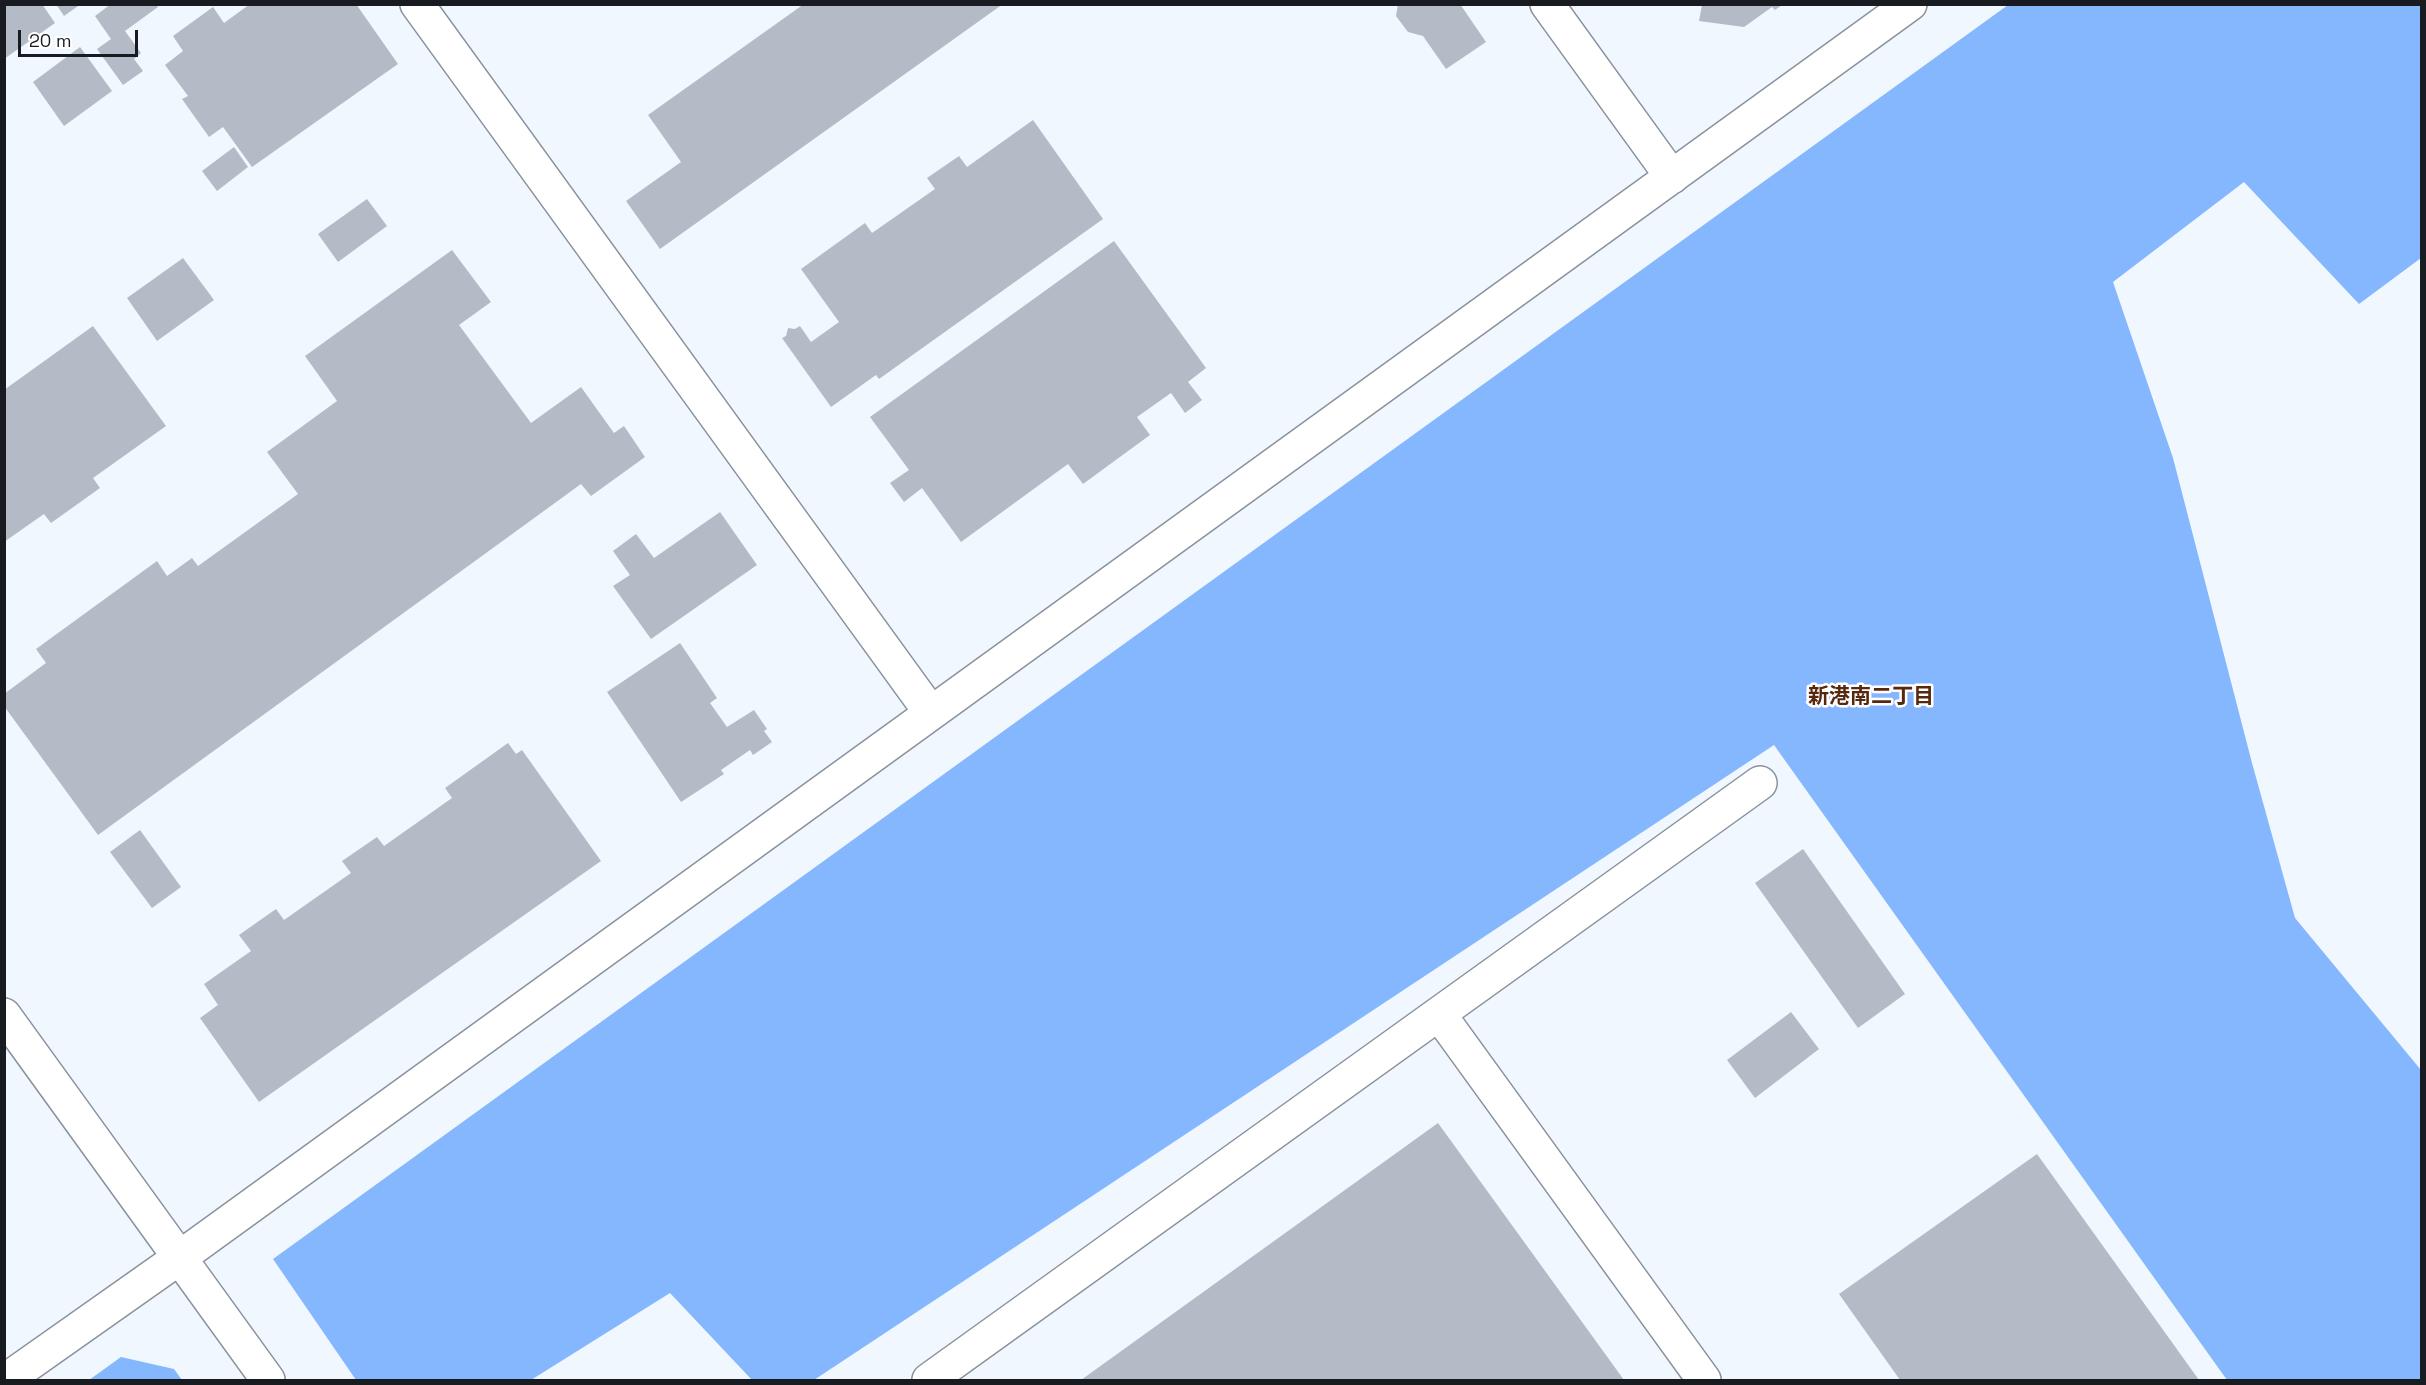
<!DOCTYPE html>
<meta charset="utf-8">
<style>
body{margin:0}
#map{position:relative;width:2426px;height:1385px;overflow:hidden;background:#f1f7fe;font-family:"Space Grotesk",sans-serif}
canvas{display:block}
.frame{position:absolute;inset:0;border:6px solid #181b20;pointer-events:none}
.scale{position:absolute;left:18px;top:30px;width:120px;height:27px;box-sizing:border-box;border:3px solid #181b20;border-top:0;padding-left:8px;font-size:18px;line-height:21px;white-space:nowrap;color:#181b20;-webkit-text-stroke:4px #fff;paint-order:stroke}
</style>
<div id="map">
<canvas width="2426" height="1385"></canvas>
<div class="frame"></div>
<div class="scale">20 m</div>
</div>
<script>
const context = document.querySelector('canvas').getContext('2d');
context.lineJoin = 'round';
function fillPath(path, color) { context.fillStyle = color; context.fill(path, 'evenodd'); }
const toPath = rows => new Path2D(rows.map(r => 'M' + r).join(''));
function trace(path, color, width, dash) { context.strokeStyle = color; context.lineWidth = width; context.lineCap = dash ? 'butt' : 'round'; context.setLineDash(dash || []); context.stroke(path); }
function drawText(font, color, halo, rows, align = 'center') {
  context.font = font + ' "Space Grotesk","Noto Sans JP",sans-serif'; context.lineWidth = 5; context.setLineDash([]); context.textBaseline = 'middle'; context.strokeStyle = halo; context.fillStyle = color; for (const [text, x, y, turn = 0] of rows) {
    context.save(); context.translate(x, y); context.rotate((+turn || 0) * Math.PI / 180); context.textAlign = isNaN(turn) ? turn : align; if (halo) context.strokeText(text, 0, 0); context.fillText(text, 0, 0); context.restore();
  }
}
const forest = toPath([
 [2008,5,2421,5,2421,258,2359,304,2244,182,2113,282,2173,458,2252,763,2295,918,2421,1070,2421,1380,2227,1380,1774,745,814,1380,752,1380,670,1293,531,1380,356,1380,273,1259],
 [121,1357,174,1369,182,1380,89,1380]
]);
const building = toPath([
 [4,4,42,4,55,23,4,59],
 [56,4,81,4,64,16],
 [111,4,156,4,158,7,125,31,141,53,134,59,143,71,123,85,97,49,111,39,95,16],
 [250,4,356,4,398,64,252,167,223,127,209,137,182,99,188,96,165,65,183,51,173,36,213,7,224,23],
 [804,4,1003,4,660,249,626,201,681,162,648,115],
 [1398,4,1460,4,1486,42,1446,69,1423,36,1408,32,1396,16],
 [1702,5,1782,5,1775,10,1772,7,1744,27,1699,21],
 [80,47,112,91,64,126,33,82],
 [1033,120,1103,219,879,379,876,375,831,407,782,338,786,336,788,328,795,329,800,326,811,342,839,322,801,269,865,223,872,233,935,189,927,178,959,156,967,167],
 [234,147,248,167,217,191,202,171],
 [367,199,387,226,338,262,318,234],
 [1114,241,1206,368,1188,382,1202,400,1185,413,1171,393,1137,417,1150,435,1083,484,1068,464,961,542,922,488,904,502,890,483,909,470,870,417],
 [452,250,491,302,459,325,531,423,581,387,614,433,624,426,645,457,591,496,581,484,98,835,4,706,4,694,46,663,36,649,157,561,167,576,192,558,198,566,298,494,267,452,337,401,305,356],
 [183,258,214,300,157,341,127,298],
 [93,326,166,426,93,478,100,488,51,523,44,514,4,542,4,390],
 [720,512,757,565,651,639,613,586,630,575,613,551,636,534,654,558],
 [680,643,717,698,710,703,727,727,754,710,767,729,764,731,772,742,753,755,750,750,721,770,724,774,681,802,607,692],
 [508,743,516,754,522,750,601,861,259,1102,200,1018,218,1005,204,984,251,951,239,935,276,909,284,920,351,873,342,861,377,837,384,846,452,798,445,788],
 [140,830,181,887,152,908,110,852],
 [1803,849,1905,994,1858,1028,1755,883],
 [1791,1012,1819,1049,1755,1098,1727,1060],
 [1438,1123,1624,1380,1081,1380],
 [2037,1154,2199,1380,1900,1380,1839,1294]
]);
const minor = toPath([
 [417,4,931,713],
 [1547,4,1672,177],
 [1439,1014,1704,1380],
 [4,1015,268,1380],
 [6,1380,179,1258,1910,4],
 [929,1380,1760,783]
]);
const neighbourhoodNames = [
 ["新港南二丁目",1871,697]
];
fillPath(forest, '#85b7fe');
fillPath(building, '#b3bbc7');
trace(minor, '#88919c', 36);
trace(minor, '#fff', 33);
drawText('bold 21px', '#57280c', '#fff', neighbourhoodNames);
</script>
